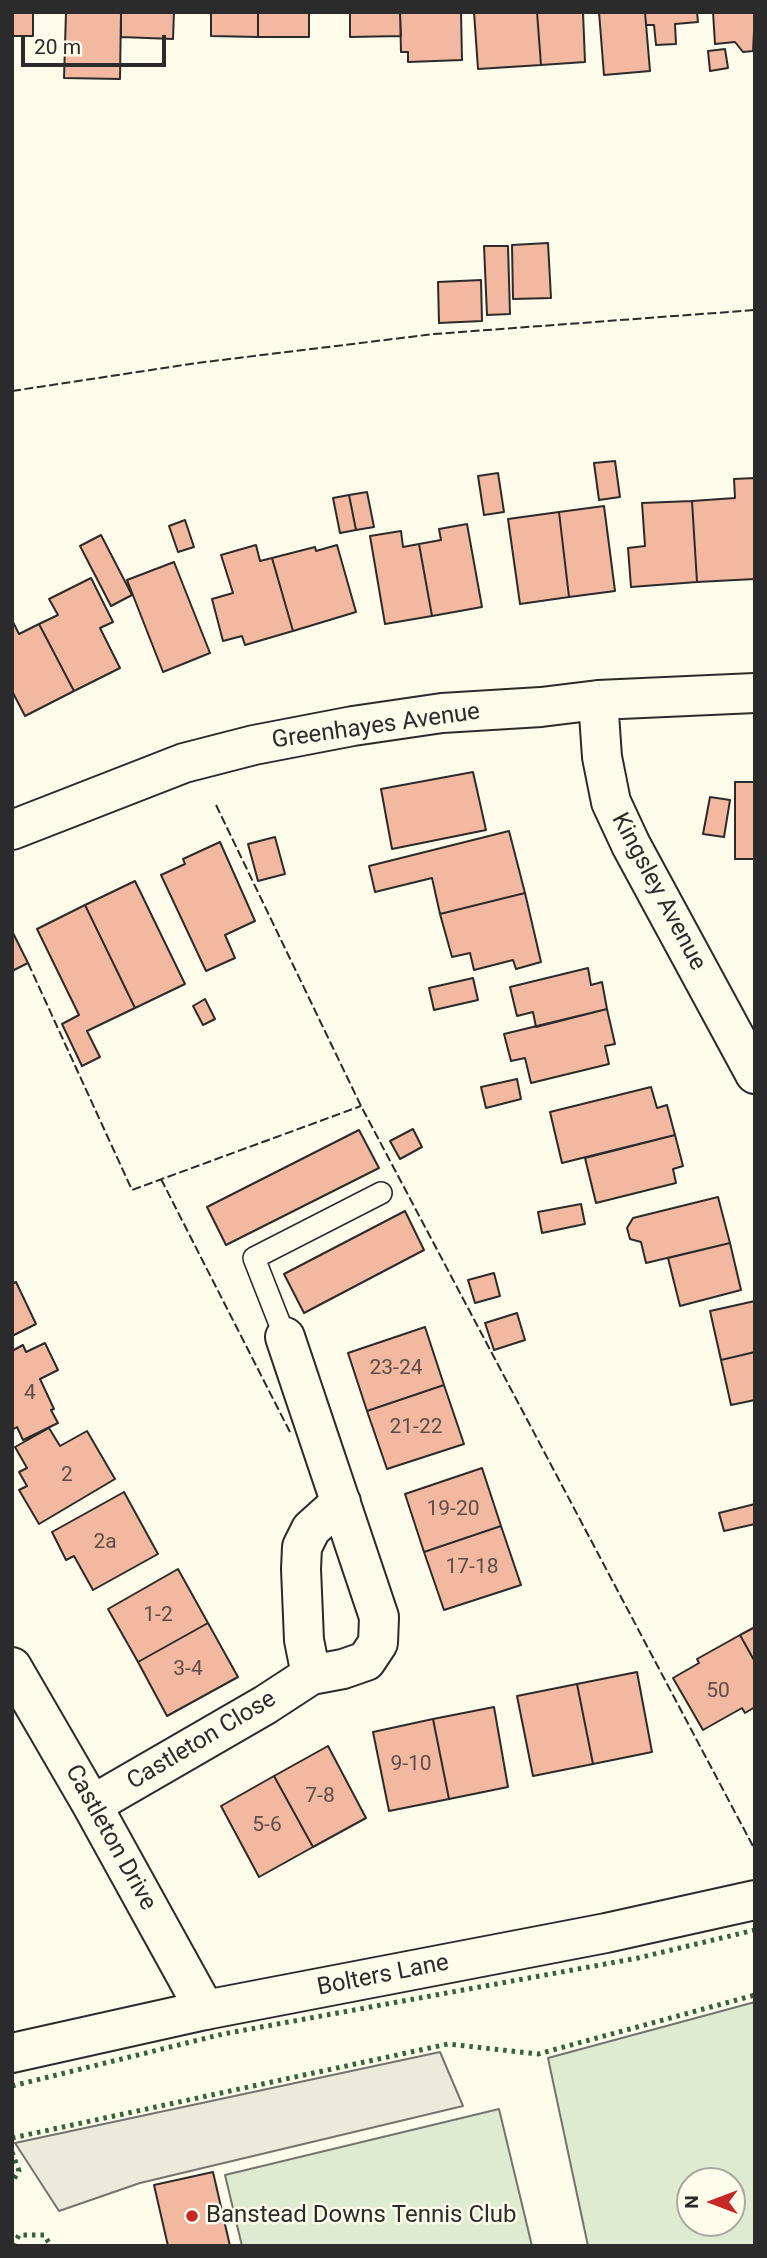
<!DOCTYPE html>
<style>
body{margin:0}
#map{position:relative;width:767px;height:2258px;overflow:hidden;background:#fdfbea;font-family:Roboto,sans-serif}
canvas{display:block}
.frame{position:absolute;inset:0;border:14px solid #2b2b2b;pointer-events:none}
.north{position:absolute;left:676px;top:2167px;width:70px;height:70px;box-sizing:border-box;background:#fdfbea;border:2px solid #a9a89e;border-radius:50%;rotate:270deg;font-size:19px;font-weight:700;line-height:28px;text-align:center;color:#2b2b2b}
.north::after{content:'';display:block;margin:auto;width:24px;height:32px;background:#c62828;clip-path:polygon(50% 0,100% 100%,50% 72%,0 100%)}
.scale{position:absolute;left:21px;top:35px;width:145px;height:32px;box-sizing:border-box;border:4px solid #2b2b2b;border-top:0;padding-left:9px;font-size:21px;line-height:24px;white-space:nowrap;color:#2b2b2b;-webkit-text-stroke:5px #fdfbea;paint-order:stroke}
</style>
<div id="map">
<canvas width="767" height="2258"></canvas>
<div class="frame"></div>
<div class="north">N</div>
<div class="scale">20 m</div>
</div>
<script>
const context = document.querySelector('canvas').getContext('2d');
context.lineJoin = 'round';
function fillPath(path, color) { context.fillStyle = color; context.fill(path, 'evenodd'); }
const toPath = rows => new Path2D(rows.map(r => 'M' + r).join(''));
function trace(path, color, width, dash) { context.strokeStyle = color; context.lineWidth = width; context.lineCap = dash ? 'butt' : 'round'; context.setLineDash(dash || []); context.stroke(path); }
function drawText(font, color, halo, rows, align = 'center') {
  context.font = font + ' Roboto,sans-serif'; context.lineWidth = 5; context.setLineDash([]); context.textBaseline = 'middle'; context.strokeStyle = halo; context.fillStyle = color; for (const [text, x, y, turn = 0] of rows) {
    context.save(); context.translate(x, y); context.rotate((+turn || 0) * Math.PI / 180); context.textAlign = isNaN(turn) ? turn : align; if (halo) context.strokeText(text, 0, 0); context.fillText(text, 0, 0); context.restore();
  }
}
const green = toPath([
 [755,2002,755,2246,588,2246,548,2058,755,2002],
 [690,2181,732,2181,732,2223,690,2223,690,2181],
 [499,2109,532,2246,242,2246,225,2175,499,2109]
]);
const parking = toPath([
 [440,2052,463,2106,140,2183,59,2211,15,2143,440,2052]
]);
const building = toPath([
 [12,12,33,12,33,36,12,36,12,12],
 [66,12,121,12,120,79,64,78,66,12],
 [121,12,174,12,173,39,121,37,121,12],
 [211,12,258,12,258,37,211,36,211,12],
 [258,12,309,12,309,37,258,37,258,12],
 [350,12,400,12,401,36,350,37,350,12],
 [400,12,461,12,462,60,408,62,408,52,401,52,400,12],
 [474,12,537,12,541,65,478,69,474,12],
 [537,12,583,12,585,62,541,65,537,12],
 [599,12,645,12,650,71,604,75,599,12],
 [645,12,697,12,698,22,675,24,676,44,656,45,654,25,646,25,645,12],
 [713,12,755,12,753,51,743,52,735,42,715,44,713,12],
 [725,49,728,68,710,71,708,51,725,49],
 [548,243,551,298,513,299,512,245,548,243],
 [484,246,508,246,510,314,487,315,484,246],
 [481,280,482,321,439,323,438,282,481,280],
 [615,461,620,497,599,500,594,463,615,461],
 [498,473,504,512,484,515,478,476,498,473],
 [755,478,755,579,697,582,692,501,735,498,734,479,755,478],
 [367,492,374,527,356,530,349,495,367,492],
 [349,495,356,530,340,533,333,498,349,495],
 [692,501,697,582,631,587,628,548,645,546,642,503,692,501],
 [604,506,615,591,569,597,559,512,604,506],
 [559,512,569,597,520,604,508,519,559,512],
 [185,520,194,547,178,552,169,526,185,520],
 [467,524,482,607,432,616,419,544,441,540,439,529,467,524],
 [401,531,403,547,419,544,432,616,385,624,370,536,401,531],
 [101,535,132,595,111,606,80,546,101,535],
 [256,545,260,561,272,558,293,631,245,645,242,636,223,641,212,599,233,593,221,555,256,545],
 [337,545,356,612,293,631,272,558,315,547,316,551,337,545],
 [174,562,210,653,163,672,127,580,174,562],
 [91,578,113,622,100,628,120,668,74,691,39,624,58,615,49,599,91,578],
 [12,620,19,634,39,624,74,691,25,716,12,691,12,620],
 [473,772,486,830,392,849,381,789,473,772],
 [735,782,755,782,755,859,735,859,735,782],
 [710,797,730,800,724,837,703,834,710,797],
 [509,831,525,893,440,914,432,878,375,892,369,866,509,831],
 [275,837,285,874,258,881,248,844,275,837],
 [220,842,255,921,225,935,235,958,206,971,161,875,185,864,183,859,220,842],
 [135,881,185,984,135,1008,85,905,135,881],
 [525,893,541,962,516,969,513,960,474,970,470,953,452,957,440,914,525,893],
 [85,905,135,1008,87,1031,100,1057,82,1066,62,1024,79,1015,37,929,85,905],
 [12,931,28,963,12,971,12,931],
 [588,968,591,985,602,982,607,1009,536,1027,533,1012,517,1016,510,987,588,968],
 [473,978,478,1000,434,1010,429,988,473,978],
 [205,999,215,1019,203,1025,193,1006,205,999],
 [607,1009,615,1044,605,1046,609,1064,531,1083,525,1058,511,1061,504,1034,607,1009],
 [517,1079,521,1099,486,1108,481,1087,517,1079],
 [651,1087,657,1108,667,1105,675,1135,562,1163,550,1112,651,1087],
 [413,1129,422,1147,400,1159,390,1141,413,1129],
 [359,1130,379,1168,226,1245,207,1207,359,1130],
 [675,1135,683,1166,673,1169,676,1183,596,1203,585,1158,675,1135],
 [718,1197,730,1243,646,1263,641,1242,630,1239,627,1228,633,1218,718,1197],
 [581,1204,585,1224,542,1233,538,1212,581,1204],
 [405,1211,424,1250,304,1313,284,1274,405,1211],
 [730,1243,741,1290,680,1306,668,1258,730,1243],
 [494,1273,500,1296,475,1303,468,1280,494,1273],
 [16,1282,36,1324,12,1336,12,1284,16,1282],
 [755,1301,755,1352,721,1360,710,1311,755,1301],
 [517,1313,525,1340,494,1350,485,1323,517,1313],
 [425,1327,444,1385,367,1411,348,1353,425,1327],
 [45,1343,58,1370,40,1379,54,1409,51,1410,58,1423,23,1440,17,1427,12,1430,12,1351,23,1345,26,1352,45,1343],
 [755,1352,755,1400,731,1405,721,1360,755,1352],
 [444,1385,464,1444,387,1469,367,1411,444,1385],
 [49,1428,60,1446,87,1431,115,1479,39,1524,19,1490,27,1486,19,1472,27,1468,15,1447,49,1428],
 [482,1468,501,1526,424,1552,405,1494,482,1468],
 [124,1492,158,1554,93,1590,74,1556,66,1560,52,1532,124,1492],
 [755,1504,755,1524,724,1531,719,1513,755,1504],
 [501,1526,521,1585,444,1610,424,1552,501,1526],
 [178,1569,208,1623,138,1662,108,1609,178,1569],
 [208,1623,238,1677,167,1716,138,1662,208,1623],
 [755,1627,755,1662,740,1635,755,1627],
 [740,1635,755,1662,755,1707,745,1713,742,1708,703,1730,673,1678,699,1663,697,1659,740,1635],
 [637,1672,652,1752,593,1764,577,1684,637,1672],
 [577,1684,593,1764,533,1776,517,1696,577,1684],
 [494,1707,508,1787,449,1799,433,1719,494,1707],
 [433,1719,449,1799,389,1811,373,1732,433,1719],
 [328,1746,366,1818,313,1847,274,1776,328,1746],
 [274,1776,313,1847,259,1877,221,1806,274,1776],
 [213,2172,230,2246,168,2246,154,2185,213,2172]
]);
const service = toPath([
 [285,1337,254,1258,381,1193]
]);
const minor = toPath([
 [598,700,602,757,611,802,631,845,755,1074],
 [12,830,184,763,254,745,353,726,442,713,541,707,598,700,755,693],
 [12,1667,92,1805,205,2010],
 [311,1675,304,1640,301,1569,302,1547,311,1529,341,1502],
 [92,1805,265,1705,311,1675,343,1669,366,1661,378,1643,379,1617,285,1337]
]);
const secondary = toPath([
 [12,2053,205,2010,606,1933,755,1900]
]);
const hedge = toPath([
 [12,2086,223,2034,638,1958,755,1930],
 [12,2138,448,2044,538,2054,755,1995],
 [12,2152,19,2171,12,2182],
 [13,2246,19,2235,44,2235,51,2246]
]);
const fence = toPath([
 [12,391,197,363,434,334,755,310],
 [216,805,361,1106,755,1850],
 [28,963,132,1190,361,1106],
 [161,1179,291,1434]
]);
const markers = [
 [192,2216,7,"#c62828"]
];
const numberNames = [
 ["23-24",396,1369],
 ["4",30,1394],
 ["21-22",416,1428],
 ["2",67,1476],
 ["19-20",453,1510],
 ["2a",105,1543],
 ["17-18",472,1568],
 ["1-2",158,1616],
 ["3-4",188,1670],
 ["50",718,1692],
 ["9-10",411,1765],
 ["7-8",320,1797],
 ["5-6",267,1826]
];
const streetNames = [
 ["Greenhayes Avenue",376,727,-8],
 ["Kingsley Avenue",658,892,62],
 ["Castleton Close",202,1741,-31],
 ["Castleton Drive",110,1838,61],
 ["Bolters Lane",383,1976,-11]
];
const poiNames = [
 ["Banstead Downs Tennis Club",206,2216]
];
fillPath(green, '#deebd1');
trace(green, '#74746e', 2);
fillPath(parking, '#eceadb');
trace(parking, '#74746e', 2);
fillPath(building, '#f2b8a0');
trace(building, '#2b2b2b', 2);
trace(service, '#2b2b2b', 24);
trace(minor, '#2b2b2b', 42);
trace(secondary, '#2b2b2b', 42);
trace(service, '#fdfbea', 21);
trace(minor, '#fdfbea', 38);
trace(secondary, '#fdfbea', 38);
trace(hedge, '#34623c', 5, [3.5, 5]);
trace(fence, '#2b2b2b', 2, [9, 3.5]);
for (const [x, y, r, color] of markers) { const dot = new Path2D(); dot.arc(x, y, r, 0, 2 * Math.PI); context.fillStyle = color; context.fill(dot); trace(dot, '#fdfbea', 2.5); }
drawText('21px', '#5d4e48', null, numberNames);
drawText('24px', '#2b2b2b', '#fdfbea', streetNames);
drawText('24px', '#2b2b2b', '#fdfbea', poiNames, 'left');
</script>
